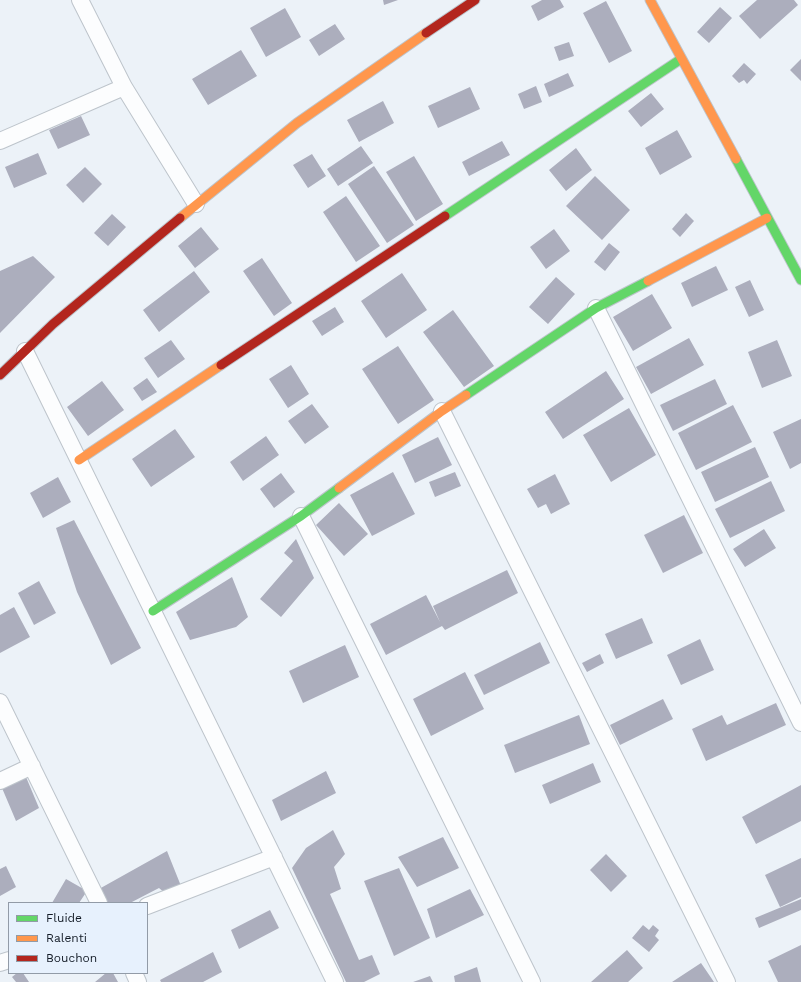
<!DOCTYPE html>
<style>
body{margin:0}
#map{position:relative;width:801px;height:982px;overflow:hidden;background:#ecf2f8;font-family:"Work Sans",sans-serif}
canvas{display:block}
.legend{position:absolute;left:8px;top:902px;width:140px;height:72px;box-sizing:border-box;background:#e7f1fd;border:1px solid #929ba7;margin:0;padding:5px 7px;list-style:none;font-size:12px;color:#121a25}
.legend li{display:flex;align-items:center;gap:8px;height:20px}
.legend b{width:20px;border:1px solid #929ba7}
</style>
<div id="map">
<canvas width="801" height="982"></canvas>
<ul class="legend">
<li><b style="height:5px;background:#63d668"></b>Fluide</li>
<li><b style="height:5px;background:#ff974d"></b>Ralenti</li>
<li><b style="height:5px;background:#b3261e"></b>Bouchon</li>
</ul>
</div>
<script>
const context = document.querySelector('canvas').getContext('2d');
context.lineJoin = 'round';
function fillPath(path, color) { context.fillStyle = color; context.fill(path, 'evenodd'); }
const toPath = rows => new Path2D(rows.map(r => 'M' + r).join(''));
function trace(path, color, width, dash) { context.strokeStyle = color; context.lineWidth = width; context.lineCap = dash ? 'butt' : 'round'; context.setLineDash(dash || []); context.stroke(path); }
const building = toPath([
 [383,0,398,0,384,5],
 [542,0,560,0,564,7,538,21,531,6],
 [757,0,794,0,798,5,760,39,739,16],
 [606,1,632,51,609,63,583,13],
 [720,7,732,18,709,43,697,32],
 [285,8,301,37,266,57,250,28],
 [335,24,345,39,319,56,309,40],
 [569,42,574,56,559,61,554,47],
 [241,50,257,76,208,105,192,79],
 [801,59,801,81,790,70],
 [744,63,756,74,747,84,744,80,739,83,732,76],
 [568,73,574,86,549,97,544,84],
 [536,86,542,102,524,109,518,94],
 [470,87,480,109,438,128,428,106],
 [651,93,664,109,641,127,628,111],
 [383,101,394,123,359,142,347,120],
 [81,116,90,135,58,149,49,130],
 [677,130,692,157,660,175,645,148],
 [502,141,510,155,469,176,462,162],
 [361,146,373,163,338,186,327,169],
 [576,148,592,170,566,191,549,170],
 [38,153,47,174,14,188,5,167],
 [312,154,326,176,308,188,293,165],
 [414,156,443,204,416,221,386,172],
 [374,166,414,225,387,243,348,184],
 [85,167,102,184,83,203,66,185],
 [595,176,630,210,602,240,566,206],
 [346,196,380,246,356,262,323,212],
 [686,213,694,221,680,237,672,229],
 [112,214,126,227,108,246,94,233],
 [201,227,219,249,195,268,178,246],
 [554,229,570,251,546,269,530,247],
 [609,243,620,252,605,271,594,262],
 [33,256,55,277,0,333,0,271],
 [262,258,292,303,274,316,243,271],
 [716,266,728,290,692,307,681,283],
 [194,271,210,292,159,332,143,310],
 [402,273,427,310,386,338,361,301],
 [556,277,575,294,548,324,529,307],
 [750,280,764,310,749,317,735,287],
 [652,294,672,328,633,351,613,317],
 [335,307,344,322,322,336,312,321],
 [453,310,494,366,464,387,423,332],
 [689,338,704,365,651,394,636,367],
 [171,340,185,359,158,378,144,358],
 [777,340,792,376,762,388,748,352],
 [398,346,434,400,398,424,362,369],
 [291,365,309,394,288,408,269,379],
 [606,371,624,399,563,439,545,412],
 [147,378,157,392,142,401,133,388],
 [715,379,727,404,673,431,660,405],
 [102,381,124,410,88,436,67,407],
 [312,404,329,427,305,444,288,421],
 [733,405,752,442,696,470,678,433],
 [629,408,656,455,611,482,583,435],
 [801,419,801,463,790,469,773,432],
 [175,429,195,457,151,487,132,459],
 [266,436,279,455,243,481,230,462],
 [438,437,452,465,415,483,402,455],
 [755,447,769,477,715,502,701,472],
 [393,472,415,514,372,536,350,495],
 [455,472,461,486,435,497,429,482],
 [281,473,295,492,274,508,260,489],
 [555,474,570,504,551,514,546,504,538,508,527,489],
 [58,477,71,502,43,518,30,493],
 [771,481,785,511,730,538,715,509],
 [339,503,368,534,344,556,316,525],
 [684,515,703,553,663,573,644,535],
 [74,520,141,648,111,665,77,592,56,528],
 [764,529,776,548,745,567,733,549],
 [296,539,314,578,281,617,260,599,293,561,284,553],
 [507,570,518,593,445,630,442,626,386,655,370,624,426,595,440,622,433,606],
 [232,577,248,617,236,627,190,640,176,612],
 [39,581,56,613,34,625,18,593],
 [14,607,30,637,0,653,0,615],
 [642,618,653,643,616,659,605,634],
 [700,639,714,670,681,685,667,655],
 [540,642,550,663,484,695,474,675],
 [345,645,359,677,303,703,289,671],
 [600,654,604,663,587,672,582,663],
 [465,672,484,709,431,736,413,699],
 [663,699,673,719,620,745,610,725],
 [776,703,786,725,706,761,692,729,722,715,727,725],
 [579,715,590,744,515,773,504,745],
 [593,763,601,782,550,804,542,785],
 [326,771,336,793,281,821,272,800],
 [26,777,39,808,16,821,2,788],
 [801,785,801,821,756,844,742,817],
 [333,830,345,854,334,867,341,889,330,894,359,960,372,955,380,974,364,982,346,982,292,868,306,848],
 [443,837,459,868,417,887,398,857],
 [167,851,181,886,166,894,159,888,130,903,105,903,99,889],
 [606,854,627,876,611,892,590,870],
 [801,858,801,897,780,907,765,875],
 [6,866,16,887,0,896,0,869],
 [399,868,430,938,394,956,364,881],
 [66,879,87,891,79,903,52,903],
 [470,889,484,915,436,938,427,909],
 [801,899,801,910,759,928,755,918],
 [270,910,279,928,239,949,231,930],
 [643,925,649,930,653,925,659,930,655,936,659,940,649,952,632,938],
 [801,945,801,982,778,982,768,961],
 [627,950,643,968,628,982,591,982],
 [213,952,222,972,203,982,161,982,160,980],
 [701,963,714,982,672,982],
 [477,967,481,982,455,982,454,976],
 [17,973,23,973,29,982,16,982,12,977],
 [106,973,113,973,118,982,95,982],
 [430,976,433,982,413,982]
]);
const street = toPath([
 [80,0,124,87,196,204],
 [0,141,124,87],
 [596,308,801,723],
 [25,351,335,982],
 [442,411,727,982],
 [301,516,532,982],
 [0,702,99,903],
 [0,781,32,766],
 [147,906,274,857],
 [0,963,9,960],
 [134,973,138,982]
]);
const fast = toPath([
 [736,159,801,280],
 [445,216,681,59],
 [466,395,596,308,648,281],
 [153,611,301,516,339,488]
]);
const slow = toPath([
 [650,0,736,159],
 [180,218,297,123,426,33],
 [648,281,767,218],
 [79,460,221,365],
 [339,488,442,411,466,395]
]);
const jam = toPath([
 [426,33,475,0],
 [221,365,445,216],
 [0,375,53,324,180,218]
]);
fillPath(building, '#acaebd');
trace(street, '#bdc4cb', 18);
trace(fast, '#bdc4cb', 11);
trace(slow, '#bdc4cb', 11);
trace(jam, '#bdc4cb', 11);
trace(street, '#fcfdfe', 16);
trace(fast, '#63d668', 9);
trace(slow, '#ff974d', 9);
trace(jam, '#b3261e', 9);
</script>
